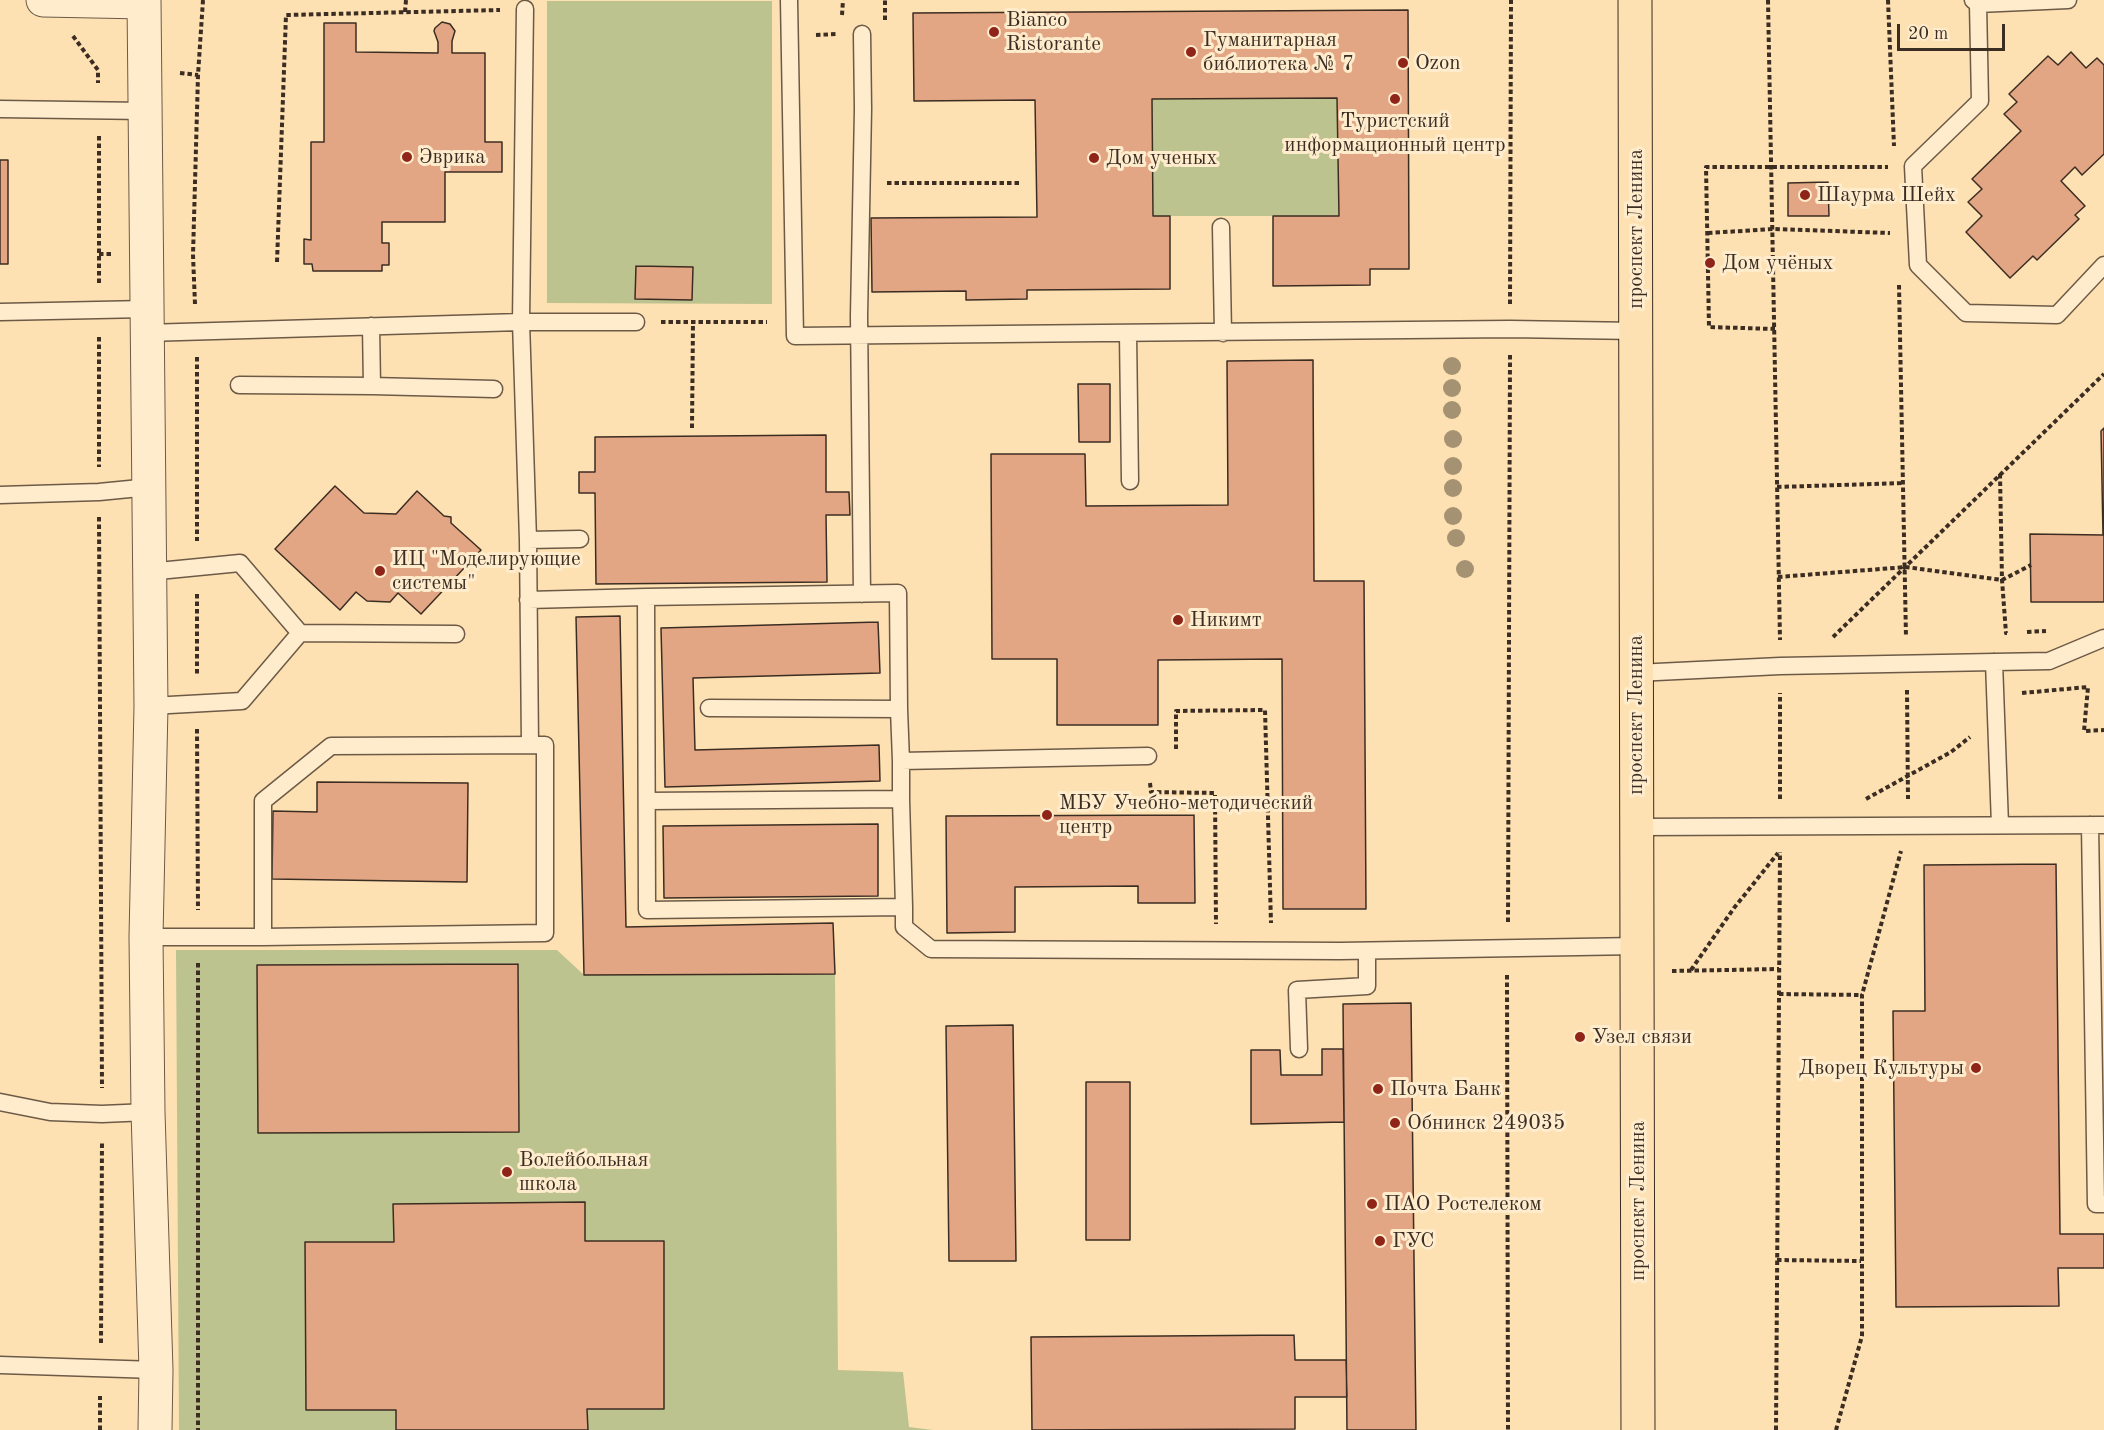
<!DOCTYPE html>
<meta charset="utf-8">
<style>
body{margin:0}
#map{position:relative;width:2104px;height:1430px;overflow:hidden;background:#fee1b2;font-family:"Old Standard TT",serif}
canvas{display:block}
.scale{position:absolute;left:1897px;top:24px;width:108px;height:27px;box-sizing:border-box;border:3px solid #3c2d23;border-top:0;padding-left:8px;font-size:18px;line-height:21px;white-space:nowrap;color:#3c2d23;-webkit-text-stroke:4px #feeccd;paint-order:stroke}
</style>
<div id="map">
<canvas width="2104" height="1430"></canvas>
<div class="scale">20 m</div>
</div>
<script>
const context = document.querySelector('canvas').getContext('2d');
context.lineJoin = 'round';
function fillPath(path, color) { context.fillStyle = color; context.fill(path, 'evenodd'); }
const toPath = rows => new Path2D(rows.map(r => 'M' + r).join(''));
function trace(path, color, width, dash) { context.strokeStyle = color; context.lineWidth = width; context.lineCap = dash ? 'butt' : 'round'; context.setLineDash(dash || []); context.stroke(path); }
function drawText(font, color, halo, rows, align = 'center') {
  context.font = font + ' "Old Standard TT",serif'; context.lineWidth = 6; context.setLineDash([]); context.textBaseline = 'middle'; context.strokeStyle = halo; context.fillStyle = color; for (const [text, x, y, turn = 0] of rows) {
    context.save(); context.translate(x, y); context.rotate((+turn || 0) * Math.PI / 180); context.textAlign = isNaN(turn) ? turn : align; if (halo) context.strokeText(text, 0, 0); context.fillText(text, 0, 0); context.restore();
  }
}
const green = toPath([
 [547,1,772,1,772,304,547,303],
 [1337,98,1339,216,1153,216,1152,99],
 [176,950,557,950,584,975,835,974,838,1370,903,1372,909,1427,933,1430,179,1430]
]);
const building = toPath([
 [1408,10,1409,269,1370,269,1370,285,1273,286,1273,216,1339,216,1337,98,1152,99,1153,216,1170,216,1170,289,1027,290,1027,299,966,300,966,291,872,292,871,218,1037,217,1035,100,914,101,913,13,1408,10],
 [442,22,450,24,455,31,452,41,452,53,485,53,485,142,502,142,502,172,445,172,445,222,382,222,382,243,389,243,389,265,382,265,382,271,313,271,312,264,304,264,304,239,311,240,311,142,324,142,324,23,356,23,356,52,438,53,438,42,434,31,435,28,442,22],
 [2071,52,2086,68,2097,58,2104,65,2104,154,2082,175,2075,167,2061,181,2085,206,2075,215,2079,219,2037,260,2033,256,2010,278,1966,232,1982,216,1968,202,1982,189,1972,179,2021,131,2004,114,2017,102,2009,94,2048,56,2058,65,2071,52],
 [0,160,8,160,8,264,0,264,0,160],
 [1828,182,1829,216,1788,216,1788,183,1828,182],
 [636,266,693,267,692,300,635,299,636,266],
 [1313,360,1314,581,1364,581,1366,909,1283,909,1282,659,1158,660,1158,725,1057,725,1057,659,992,659,991,454,1085,454,1086,506,1228,505,1227,361,1313,360],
 [1078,384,1110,384,1110,442,1079,442,1078,384],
 [2104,428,2104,602,2031,602,2030,534,2103,535,2101,431,2104,428],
 [826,435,826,492,849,492,850,515,826,515,827,582,596,584,595,493,579,493,579,472,595,472,595,437,826,435],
 [335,486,364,513,396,514,417,491,444,516,451,517,451,523,481,550,421,614,398,593,390,602,367,601,356,592,340,610,275,549,335,486],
 [620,616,626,927,833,923,835,974,584,975,576,617,620,616],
 [878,622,880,673,693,678,695,750,879,745,880,781,665,787,661,628,878,622],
 [317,782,468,783,467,882,272,879,273,811,317,812,317,782],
 [1194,815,1195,903,1138,903,1138,886,1015,887,1015,932,947,933,946,816,1194,815],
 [878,824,878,896,664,898,663,826,878,824],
 [2056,864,2060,1234,2104,1234,2104,1268,2058,1268,2059,1306,1896,1307,1893,1011,1925,1011,1924,865,2056,864],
 [518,964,519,1132,258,1133,257,965,518,964],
 [1411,1003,1416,1430,1347,1430,1343,1004,1411,1003],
 [1013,1025,1016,1261,949,1261,946,1026,1013,1025],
 [1322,1049,1343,1049,1344,1122,1251,1124,1251,1050,1280,1050,1281,1075,1322,1075,1322,1049],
 [1086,1082,1130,1082,1130,1240,1086,1240,1086,1082],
 [585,1202,585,1241,664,1241,664,1409,587,1409,588,1430,396,1430,396,1410,306,1410,305,1242,394,1242,393,1204,585,1202],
 [1294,1335,1295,1360,1346,1360,1347,1397,1295,1397,1295,1429,1032,1430,1031,1337,1294,1335]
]);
const path = toPath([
 [1768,0,1780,640],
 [1888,0,1894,146],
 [405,12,406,0],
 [842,15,843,0],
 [885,20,885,0],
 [816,35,836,34],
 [73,36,98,70,98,83],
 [180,73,198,75],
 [99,136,99,284],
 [887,183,1019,183],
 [1708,233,1774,229,1890,233],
 [99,254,113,254],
 [277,262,286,15,500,10],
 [1899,285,1906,637],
 [195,304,193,255,198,75,203,0],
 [1510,304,1511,0],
 [661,322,767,322],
 [1775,329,1709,327,1706,167,1888,167],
 [99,337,99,467],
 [197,357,197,541],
 [692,428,693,322],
 [2000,474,2002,580,2006,633,2007,633],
 [1777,487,1904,483],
 [99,517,102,1088],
 [1778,577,1906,567,2002,580,2031,565],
 [197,594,197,676],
 [2027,632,2046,631],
 [1833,637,2104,374],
 [1907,690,1908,799],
 [2022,693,2088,687,2084,731,2104,730],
 [197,729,198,910],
 [1176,749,1176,711,1265,710,1271,923],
 [1150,783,1151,792,1215,793,1216,924],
 [1780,799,1780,693],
 [1866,799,1951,752,1970,737],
 [1508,922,1510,354],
 [198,963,198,1430],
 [1691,970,1734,908,1778,853],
 [1672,971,1779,969],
 [1507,975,1508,1430],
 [1779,994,1862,995],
 [1777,1260,1861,1261],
 [101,1343,102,1141],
 [100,1430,100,1396],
 [1776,1430,1780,852],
 [1836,1430,1862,1336,1862,995,1901,851]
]);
const service = toPath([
 [789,0,795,336,1510,329,1636,331],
 [1973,0,1978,4,1980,101,1913,166,1918,265,1966,313,2057,315,2104,265],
 [1978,4,2068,0],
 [525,9,521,322,636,322],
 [0,109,145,111],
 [1221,227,1223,333],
 [0,312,146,309],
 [371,326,372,386,494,389],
 [146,333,521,322,528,540,580,539],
 [1128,334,1130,481],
 [239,385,372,386],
 [0,495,99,492,150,487],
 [528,540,530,745],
 [148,572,240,563,300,633],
 [862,594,859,316,863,109,862,34],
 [528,600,646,597],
 [1994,662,2000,825],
 [1636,673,1780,666,2049,661,2104,638],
 [151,706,242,701,300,633,456,634],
 [709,708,899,709],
 [901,761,1148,756],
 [647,801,901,799],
 [2090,825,2096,1204,2104,1204],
 [1637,827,2104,825],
 [904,907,647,910,646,597,898,593,899,709,901,761,901,799,904,907,904,927,931,949,1340,951,1637,946],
 [146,937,263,937,545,933,545,745,331,746,263,801,263,937],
 [1299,1049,1297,990,1367,986,1367,951],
 [0,1102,50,1112,102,1114,148,1112],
 [0,1365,156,1370]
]);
const minor = toPath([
 [43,0,144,2],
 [144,0,151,706,146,937,148,1112,156,1370,155,1430]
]);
const primary = toPath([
 [1635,0,1638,1430]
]);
const trees = [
 [1452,366],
 [1452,388],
 [1452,410],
 [1453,439],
 [1453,466],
 [1453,488],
 [1453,516],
 [1456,538],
 [1465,569]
];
const markers = [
 [994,32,6,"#8f2418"],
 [1191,52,6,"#8f2418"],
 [1403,63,6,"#8f2418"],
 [1395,99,6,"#8f2418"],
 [407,157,6,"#8f2418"],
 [1094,158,6,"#8f2418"],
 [1805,195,6,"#8f2418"],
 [1710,263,6,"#8f2418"],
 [380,571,6,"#8f2418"],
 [1178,620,6,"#8f2418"],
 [1047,815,6,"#8f2418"],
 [1580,1037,6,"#8f2418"],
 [1976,1068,6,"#8f2418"],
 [1378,1089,6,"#8f2418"],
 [1395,1123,6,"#8f2418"],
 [507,1172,6,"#8f2418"],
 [1372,1204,6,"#8f2418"],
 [1380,1241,6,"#8f2418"]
];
const poiNames = [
 ["Bianco",1006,20],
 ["Ristorante",1006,44],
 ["Гуманитарная",1203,40],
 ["библиотека № 7",1203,64],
 ["Ozon",1415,63],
 ["Туристский",1395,121,"center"],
 ["информационный центр",1395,145,"center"],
 ["Эврика",419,157],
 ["Дом ученых",1106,158],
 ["Шаурма Шейх",1817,195],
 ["Дом учёных",1722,263],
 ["ИЦ \"Моделирующие",392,559],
 ["системы\"",392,583],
 ["Никимт",1190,620],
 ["МБУ Учебно-методический",1059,803],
 ["центр",1059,827],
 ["Узел связи",1592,1037],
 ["Дворец Культуры",1964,1068,"right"],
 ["Почта Банк",1390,1089],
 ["Обнинск 249035",1407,1123],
 ["Волейбольная",519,1160],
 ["школа",519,1184],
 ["ПАО Ростелеком",1384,1204],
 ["ГУС",1392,1241]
];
const streetNames = [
 ["проспект Ленина",1636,229,-90],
 ["проспект Ленина",1636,715,-90],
 ["проспект Ленина",1638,1201,-90]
];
fillPath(green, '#bdc38e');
fillPath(building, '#e3a684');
trace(building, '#3c2d23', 1.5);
trace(service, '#6c5a47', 19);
trace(minor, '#6c5a47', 35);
trace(primary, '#3c2d23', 35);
trace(path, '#3c2d23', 4, [4.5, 3]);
trace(service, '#feeccd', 16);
trace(minor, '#feeccd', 33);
trace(primary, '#fee1b2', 33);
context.fillStyle = '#a59272';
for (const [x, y] of trees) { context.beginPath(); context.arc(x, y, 9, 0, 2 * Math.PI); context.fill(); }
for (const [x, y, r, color] of markers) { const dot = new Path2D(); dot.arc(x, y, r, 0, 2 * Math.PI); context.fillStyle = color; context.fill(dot); trace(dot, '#feeccd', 2); }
drawText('21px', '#3c2d23', '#feeccd', poiNames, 'left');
drawText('21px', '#3c2d23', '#feeccd', streetNames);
</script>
